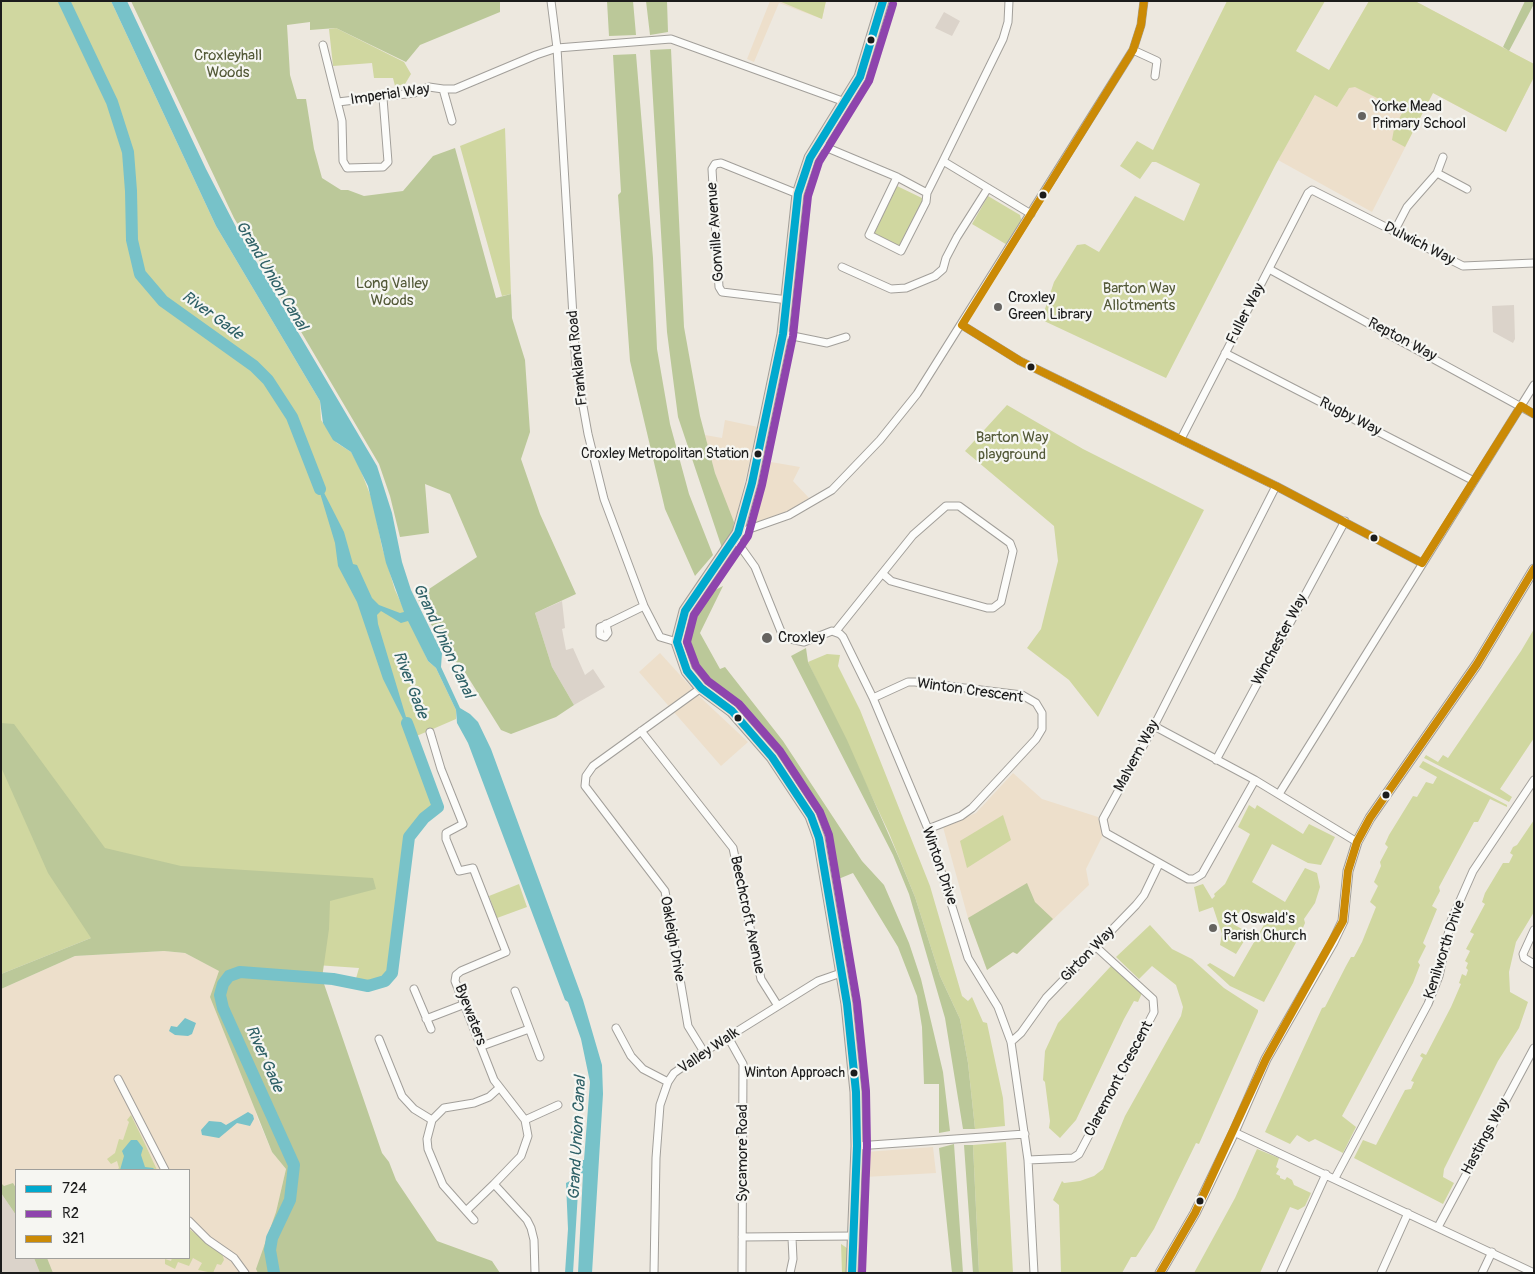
<!DOCTYPE html>
<style>
body{margin:0}
#map{position:relative;width:1535px;height:1274px;overflow:hidden;background:#ede8df;font-family:Pangolin,sans-serif}
canvas{display:block}
.frame{position:absolute;inset:0;border:2px solid #1c1c1c;pointer-events:none}
.legend{position:absolute;left:15px;top:1169px;width:175px;height:90px;box-sizing:border-box;background:#f6f6f2;border:1px solid #9f9f9c;margin:0;padding:6px 9px;list-style:none;font-size:15px;color:#1c1c1c}
.legend li{display:flex;align-items:center;gap:10px;height:25px}
.legend b{width:25px;border:1px solid #9f9f9c}
</style>
<div id="map">
<canvas width="1535" height="1274"></canvas>
<div class="frame"></div>
<ul class="legend">
<li><b style="height:6px;background:#00a9ce"></b>724</li>
<li><b style="height:6px;background:#8e44ad"></b>R2</li>
<li><b style="height:6px;background:#cb8a06"></b>321</li>
</ul>
</div>
<script>
const context = document.querySelector('canvas').getContext('2d');
context.lineJoin = 'round';
function fillPath(path, color) { context.fillStyle = color; context.fill(path, 'evenodd'); }
const toPath = rows => new Path2D(rows.map(r => 'M' + r).join(''));
function trace(path, color, width, dash) { context.strokeStyle = color; context.lineWidth = width; context.lineCap = dash ? 'butt' : 'round'; context.setLineDash(dash || []); context.stroke(path); }
function drawText(font, color, halo, rows, align = 'center') {
  context.font = font + ' Pangolin,sans-serif'; context.lineWidth = 4.5; context.setLineDash([]); context.textBaseline = 'middle'; context.strokeStyle = halo; context.fillStyle = color; for (const [text, x, y, turn = 0] of rows) {
    context.save(); context.translate(x, y); context.rotate((+turn || 0) * Math.PI / 180); context.textAlign = isNaN(turn) ? turn : align; if (halo) context.strokeText(text, 0, 0); context.fillText(text, 0, 0); context.restore();
  }
}
const built = toPath([
 [770,1,826,1,822,19,779,3,754,62,747,59],
 [1369,1,1415,1,1534,64,1534,77,1506,132,1433,93,1372,212,1278,160],
 [725,420,758,427,735,522,730,516,715,473,705,435,722,438],
 [765,461,800,467,793,481,809,498,790,510,752,525],
 [660,653,700,697,748,742,721,766,639,672],
 [1013,773,1042,799,1098,817,1103,835,1086,869,1089,885,1017,954,1013,952,987,970,968,918,943,827,976,813],
 [164,951,185,953,220,971,257,1117,272,1152,286,1169,276,1212,258,1273,40,1273,34,1258,189,1258,189,1170,16,1170,16,1215,1,1192,1,989,75,956],
 [933,1147,936,1173,865,1177,865,1152]
]);
const industrial = toPath([
 [944,12,960,21,952,36,935,28],
 [1514,305,1515,339,1513,343,1493,332,1492,306],
 [562,601,565,628,562,629,566,650,573,648,585,675,593,669,605,687,574,705,552,667,535,613],
 [1,1193,16,1215,16,1258,34,1258,40,1273,1,1273]
]);
const green = toPath([
 [1,1,111,1,216,226,320,401,321,420,337,443,351,452,359,466,373,502,382,547,395,590,428,661,436,668,456,710,456,719,412,738,438,807,424,818,409,837,392,973,385,981,377,985,368,986,355,982,359,968,273,962,91,938,1,974],
 [779,1,826,1,822,19],
 [1227,1,1325,1,1296,51,1329,70,1369,1,1415,1,1534,64,1534,77,1506,132,1433,93,1405,147,1392,140,1394,129,1403,111,1355,87,1349,88,1337,107,1315,95,1276,164,1166,378,1042,320,1042,318,1054,282,1077,245,1085,244,1099,252,1135,196,1184,221,1200,184,1156,162,1152,162,1140,179,1120,166,1137,141,1153,150],
 [336,28,404,62,411,74,405,84,395,86,393,78,374,78,372,63,333,66,329,29],
 [505,128,511,294,502,296,460,146],
 [897,186,924,199,901,247,874,234],
 [988,196,1020,215,1022,222,1009,246,972,224],
 [1007,405,1083,449,1204,510,1098,717,1069,680,1027,648,1041,629,1058,561,1054,526,965,451],
 [1534,629,1534,738,1500,789,1512,797,1509,802,1424,758,1426,755,1438,762,1443,755,1448,758,1521,651],
 [827,654,840,655,838,666,860,710,930,886,962,996,968,1001,972,997,983,1022,987,1023,1003,1098,1005,1126,975,1129,968,1063,960,1019,940,976,915,897,889,833,808,662],
 [1423,761,1507,805,1507,807,1490,799,1478,822,1474,822,1439,887,1440,891,1432,906,1437,909,1423,943,1426,946,1418,962,1420,965,1413,983,1342,1116,1356,1127,1343,1153,1315,1139,1309,1142,1297,1135,1290,1144,1265,1132,1322,1008,1325,1007,1346,966,1351,957,1354,957,1362,942,1376,907,1370,902,1378,886,1374,882,1381,866,1380,862,1388,847,1385,844,1389,835,1413,796,1417,797,1426,782,1433,784,1437,777,1419,767],
 [1249,805,1255,809,1257,805,1303,834,1309,824,1335,837,1321,865,1308,863,1272,844,1252,882,1285,902,1305,868,1317,873,1320,887,1315,903,1304,919,1305,923,1299,937,1264,1002,1230,986,1207,965,1210,963,1234,977,1265,923,1241,909,1233,924,1249,933,1236,954,1220,945,1222,934,1213,907,1199,912,1194,887,1203,884,1212,899,1215,896,1214,894,1225,884,1250,834,1238,827],
 [1003,815,1011,840,967,868,960,841],
 [1534,820,1534,912,1516,942,1509,972,1510,992,1528,1002,1519,1028,1498,1061,1444,1169,1443,1177,1454,1183,1443,1204,1354,1158,1363,1140,1376,1145,1405,1090,1411,1089,1414,1082,1411,1081,1423,1058,1420,1056,1422,1053,1426,1055,1451,1007,1461,984,1459,983,1462,974,1466,976,1468,970,1466,968,1468,963,1465,961,1470,951,1466,949,1474,934,1470,932,1485,904,1482,902,1485,893,1503,863,1509,863,1513,855,1510,853,1513,847,1517,845],
 [519,884,527,907,497,918,489,896],
 [1150,925,1172,949,1192,959,1224,988,1258,1010,1258,1012,1199,1144,1196,1143,1154,1229,1136,1257,1131,1257,1122,1273,1061,1273,1059,1205,1053,1200,1062,1181,1064,1183,1080,1181,1094,1176,1103,1169,1125,1116,1181,1016,1183,1007,1176,985,1152,966,1139,979,1116,957],
 [1111,966,1142,993,1138,1002,1134,1001,1124,1019,1076,1120,1060,1138,1049,1128,1050,1121,1045,1082,1043,1080,1045,1051,1058,1023],
 [131,1115,145,1144,157,1170,117,1170,119,1168,117,1161,111,1164,107,1159,115,1153,119,1139,123,1140,129,1122,127,1120],
 [1006,1142,1013,1273,979,1273,973,1145],
 [1257,1149,1279,1158,1276,1167,1279,1169,1276,1174,1280,1176,1280,1178,1285,1180,1287,1177,1292,1180,1294,1185,1311,1193,1305,1206,1298,1210,1290,1207,1260,1273,1194,1273,1235,1198],
 [189,1229,222,1253,224,1260,221,1265,217,1264,213,1273,198,1270,202,1263,193,1258,189,1266,178,1262,175,1269,165,1264,165,1259,171,1261,172,1258,189,1258],
 [841,1244,847,1248,848,1273,842,1273]
]);
const forest = toPath([
 [131,1,500,1,500,12,420,45,406,62,336,28,310,30,310,22,287,25,290,75,297,99,306,99,314,149,322,178,341,190,348,190,364,196,403,191,433,156,455,148,496,298,511,294,512,318,525,360,530,432,521,459,540,514,576,594,535,613,552,667,574,705,556,717,511,734,501,730,461,666,450,658,451,641,432,626,417,597,477,557,450,494,425,484,429,533,400,537,390,496,379,464,234,218],
 [607,1,633,1,636,35,609,36],
 [646,1,667,1,668,32,650,35],
 [1525,1,1534,1,1534,4,1509,51,1503,47],
 [671,49,684,327,700,416,715,473,734,522,733,532,722,548,678,417,667,332,650,50],
 [636,54,653,258,657,349,670,424,689,494,713,555,695,576,665,509,630,361,618,195,621,192,613,55],
 [723,586,700,633,720,669,725,667,783,741,862,861,884,885,909,943,921,979,943,1072,950,1131,939,1133,939,1084,924,1084,922,1027,917,996,898,947,853,873,836,880,832,851,820,815,811,797,777,748,743,705,702,671,698,664,690,639,691,626,697,604,707,591,711,589,713,591],
 [806,648,808,662,847,740,899,858,915,897,940,976,960,1019,968,1063,975,1129,963,1129,945,1018,909,894,893,855,791,656],
 [1,723,14,724,105,848,181,866,373,878,376,889,330,901,329,929,322,978,382,1153,389,1162,396,1180,437,1241,492,1261,500,1273,258,1273,256,1269,276,1212,286,1169,272,1152,210,997,219,971,185,953,164,951,75,956,1,989,1,974,91,938,48,873,1,767],
 [1027,883,1035,902,1053,919,1017,954,1013,952,987,970,968,918],
 [954,1144,963,1273,952,1273,939,1148],
 [964,1145,973,1145,979,1273,973,1273],
 [1,1183,4,1186,13,1183,16,1188,16,1215,1,1193],
 [34,1258,47,1258,53,1273,40,1273]
]);
const water = toPath([
 [111,1,127,1,206,169,237,229,377,466,392,513,402,562,411,590,442,653,441,667,460,708,470,714,478,722,491,749,583,1000,602,1065,603,1094,592,1273,578,1273,583,1173,579,1176,573,1273,565,1273,568,1229,566,1183,570,1181,572,1169,580,1160,584,1160,590,1082,581,1039,568,1002,565,1000,468,743,457,723,456,710,436,668,428,661,408,621,401,623,381,611,377,615,378,624,412,737,383,679,357,602,338,566,335,543,314,473,344,532,353,564,357,565,372,598,379,605,400,613,404,612,386,563,368,486,351,452,333,440,323,423,320,401,216,226],
 [185,1018,196,1023,192,1034,188,1036,175,1035,169,1031,171,1026,177,1027],
 [248,1112,253,1115,254,1119,250,1126,237,1123,219,1138,202,1135,201,1130,209,1121,221,1122,226,1125],
 [131,1140,137,1140,143,1148,141,1155,145,1167,153,1168,155,1170,120,1170,124,1156,122,1151]
]);
const river = toPath([
 [64,1,112,102,128,152,131,191,132,240,140,274,163,301,254,366,268,380,292,417,320,489],
 [274,1273,270,1250,272,1238,290,1200,294,1165,223,1008,220,995,223,984,229,976,240,972,333,979,368,986,385,981,392,973,409,837,424,818,438,807,407,723]
]);
const minor = toPath([
 [551,1,557,48,576,367,588,434,604,499,644,606,660,637,677,642],
 [323,45,342,121,343,161,347,168,383,167,388,162,383,98],
 [1133,50,1157,61,1155,76],
 [338,102,414,93,429,87,443,89],
 [452,121,443,89,455,89,536,55,557,48,671,39,845,102],
 [818,144,897,177,927,193,943,161,1031,214],
 [943,161,1003,39,1008,22,1009,1],
 [1437,173,1443,157],
 [897,177,869,235,901,251,926,202,927,193],
 [1395,230,1407,207,1437,173,1467,189],
 [842,267,891,289,906,288,935,276,943,269,946,258,957,237,988,188],
 [1269,269,1534,414],
 [788,300,722,292,719,287,712,169,715,164,721,163,798,194],
 [962,325,1020,361,1276,486,1422,563],
 [783,334,827,343,846,337],
 [1225,353,1474,481],
 [1181,439,1308,193,1312,190,1463,266,1534,263],
 [738,533,789,515,832,490,880,440,917,394,1133,50,1141,25,1144,1],
 [735,539,755,567,782,634,786,638,804,642,832,631,840,634,843,637,873,698,928,829,968,958,998,1007,1011,1042,1028,1160,1034,1273],
 [606,624,608,633,605,637,600,635,600,627,603,626,644,606],
 [836,631,913,535,946,506,959,506,1010,543,1013,551,1001,602,993,608,987,608,912,587,891,581,883,574],
 [701,688,593,766,586,776,585,786,665,891,688,1026,704,1052],
 [873,698,908,682,915,682,1022,695,1036,703,1042,713,1042,729,1036,739,972,808,961,816,928,829],
 [1154,726,1255,780,1357,842],
 [641,731,733,848,761,979,778,1006],
 [430,732,441,769,463,824,446,833,446,839,459,871,473,868,506,952,461,971,456,975,455,981,494,1080,525,1120,528,1136,521,1156,494,1184,527,1220,531,1228,534,1240,535,1273],
 [1216,760,1345,521],
 [1255,780,1202,874,1194,879,1188,879,1106,833,1103,819,1154,726,1276,486],
 [1279,794,1534,385],
 [1534,930,1523,954,1524,958,1534,964],
 [414,989,431,1029],
 [515,991,540,1057],
 [426,1019,465,1004],
 [616,1028,631,1056,643,1069,668,1082],
 [728,1037,743,1064,742,1273],
 [379,1039,402,1096,414,1109,432,1120],
 [1011,1042,1021,1033,1046,998,1136,905,1144,895,1159,864],
 [482,1046,529,1029],
 [118,1079,165,1170],
 [525,1120,558,1105],
 [1234,1132,1534,1273],
 [857,1146,1025,1134],
 [1028,1160,1073,1158,1079,1154,1154,1012,1153,999,1095,946],
 [1335,1178,1428,1004,1439,976,1451,921,1473,871,1534,780],
 [494,1184,466,1211,443,1185,428,1149,427,1139,432,1120,444,1108,474,1103,489,1097,499,1088],
 [466,1211,474,1220],
 [189,1221,208,1240,234,1258,245,1273],
 [1438,1227,1534,1048],
 [742,1237,854,1236],
 [654,1273,656,1158,660,1105,668,1082,674,1073,704,1052,818,981,841,973],
 [790,1273,793,1259,792,1238],
 [1281,1273,1326,1174],
 [1381,1273,1408,1213],
 [1482,1273,1492,1252]
]);
const tertiary = toPath([
 [1160,1273,1195,1213,1234,1132,1266,1059,1333,942,1343,921,1348,871,1357,842,1370,818,1477,664,1534,569]
]);
const primary = toPath([
 [852,1273,857,1146,856,1092,847,1004,819,838,811,816,772,757,732,711,701,688,687,671,677,642,685,611,738,533,752,483,783,334,798,194,810,158,860,77,883,1]
]);
const bus1 = toPath([
 [852,1273,857,1146,856,1092,847,1004,819,838,811,816,772,757,732,711,701,688,687,671,677,642,685,611,738,533,752,483,783,334,798,194,810,158,860,77,883,1]
]);
const bus2 = toPath([
 [862,1273,867,1146,866,1091,857,1002,829,835,820,812,780,751,739,704,708,681,696,666,687,642,694,615,748,536,762,485,793,336,808,196,819,162,869,81,893,4]
]);
const bus3 = toPath([
 [1144,1,1141,25,1133,50,962,325,1020,361,1276,486,1422,563,1521,406,1534,414],
 [1160,1273,1195,1213,1266,1059,1343,921,1348,871,1357,842,1370,818,1477,664,1534,569]
]);
const markers = [
 [871,40,4.5,"#1c1c1c"],
 [1362,116,5,"#656360"],
 [1043,195,4.5,"#1c1c1c"],
 [998,307,5,"#656360"],
 [1031,367,4.5,"#1c1c1c"],
 [758,454,4.5,"#1c1c1c"],
 [1374,538,4.5,"#1c1c1c"],
 [767,638,6,"#656360"],
 [738,718,4.5,"#1c1c1c"],
 [1386,795,4.5,"#1c1c1c"],
 [1213,928,5,"#656360"],
 [854,1073,4.5,"#1c1c1c"],
 [1200,1201,4.5,"#1c1c1c"]
];
const busNames = [
 ["Croxley Metropolitan Station",749,454],
 ["Winton Approach",845,1073]
];
const parkNames = [
 ["Croxleyhall",228,56],
 ["Woods",228,73],
 ["Long Valley",392,284],
 ["Woods",392,301],
 ["Barton Way",1139,289],
 ["Allotments",1139,306],
 ["Barton Way",1012,438],
 ["playground",1012,455]
];
const streetNames = [
 ["Imperial Way",390,95,-8],
 ["Gonville Avenue",716,232,-94],
 ["Dulwich Way",1419,244,27],
 ["Fuller Way",1246,314,-63],
 ["Repton Way",1402,340,28],
 ["Frankland Road",578,358,-96],
 ["Rugby Way",1350,417,27],
 ["Winchester Way",1280,640,-62],
 ["Winton Crescent",970,691,8],
 ["Malvern Way",1137,756,-62],
 ["Winton Drive",939,866,71],
 ["Beechcroft Avenue",747,915,78],
 ["Oakleigh Drive",672,939,80],
 ["Kenilworth Drive",1445,950,-72],
 ["Girton Way",1088,955,-46],
 ["Byewaters",470,1015,69],
 ["Valley Walk",709,1051,-34],
 ["Claremont Crescent",1119,1079,-62],
 ["Hastings Way",1486,1137,-62],
 ["Sycamore Road",743,1153,-90]
];
const poiNames = [
 ["Yorke Mead",1372,107],
 ["Primary School",1372,124],
 ["Croxley",1008,298],
 ["Green Library",1008,315],
 ["Croxley",778,638],
 ["St Oswald's",1223,919],
 ["Parish Church",1223,936]
];
const waterNames = [
 ["Grand Union Canal",271,276,59],
 ["River Gade",212,316,36],
 ["Grand Union Canal",443,641,65],
 ["River Gade",410,685,69],
 ["River Gade",264,1059,66],
 ["Grand Union Canal",578,1138,-87]
];
fillPath(built, '#eddfcb');
fillPath(industrial, '#dbd3ca');
fillPath(green, '#d0d7a0');
fillPath(forest, '#bbc899');
fillPath(water, '#77c2c9');
trace(river, '#77c2c9', 12);
trace(minor, '#a29f9a', 9);
trace(tertiary, '#a29f9a', 11);
trace(primary, '#a29f9a', 13);
trace(minor, '#fcfcfa', 7);
trace(tertiary, '#fcfcfa', 9);
trace(primary, '#ebe3d8', 11);
trace(bus1, '#00a9ce', 8);
trace(bus2, '#8e44ad', 8);
trace(bus3, '#cb8a06', 8);
for (const [x, y, r, color] of markers) { const dot = new Path2D(); dot.arc(x, y, r, 0, 2 * Math.PI); context.fillStyle = color; context.fill(dot); trace(dot, '#f6f6f2', 2); }
drawText('14px', '#1c1c1c', '#f6f6f2', busNames, 'right');
drawText('15px', '#535938', '#f6f6f2', parkNames);
drawText('15px', '#1c1c1c', '#f6f6f2', streetNames);
drawText('15px', '#1c1c1c', '#f6f6f2', poiNames, 'left');
drawText('italic 16px', '#2e6066', '#f6f6f2', waterNames);
</script>
